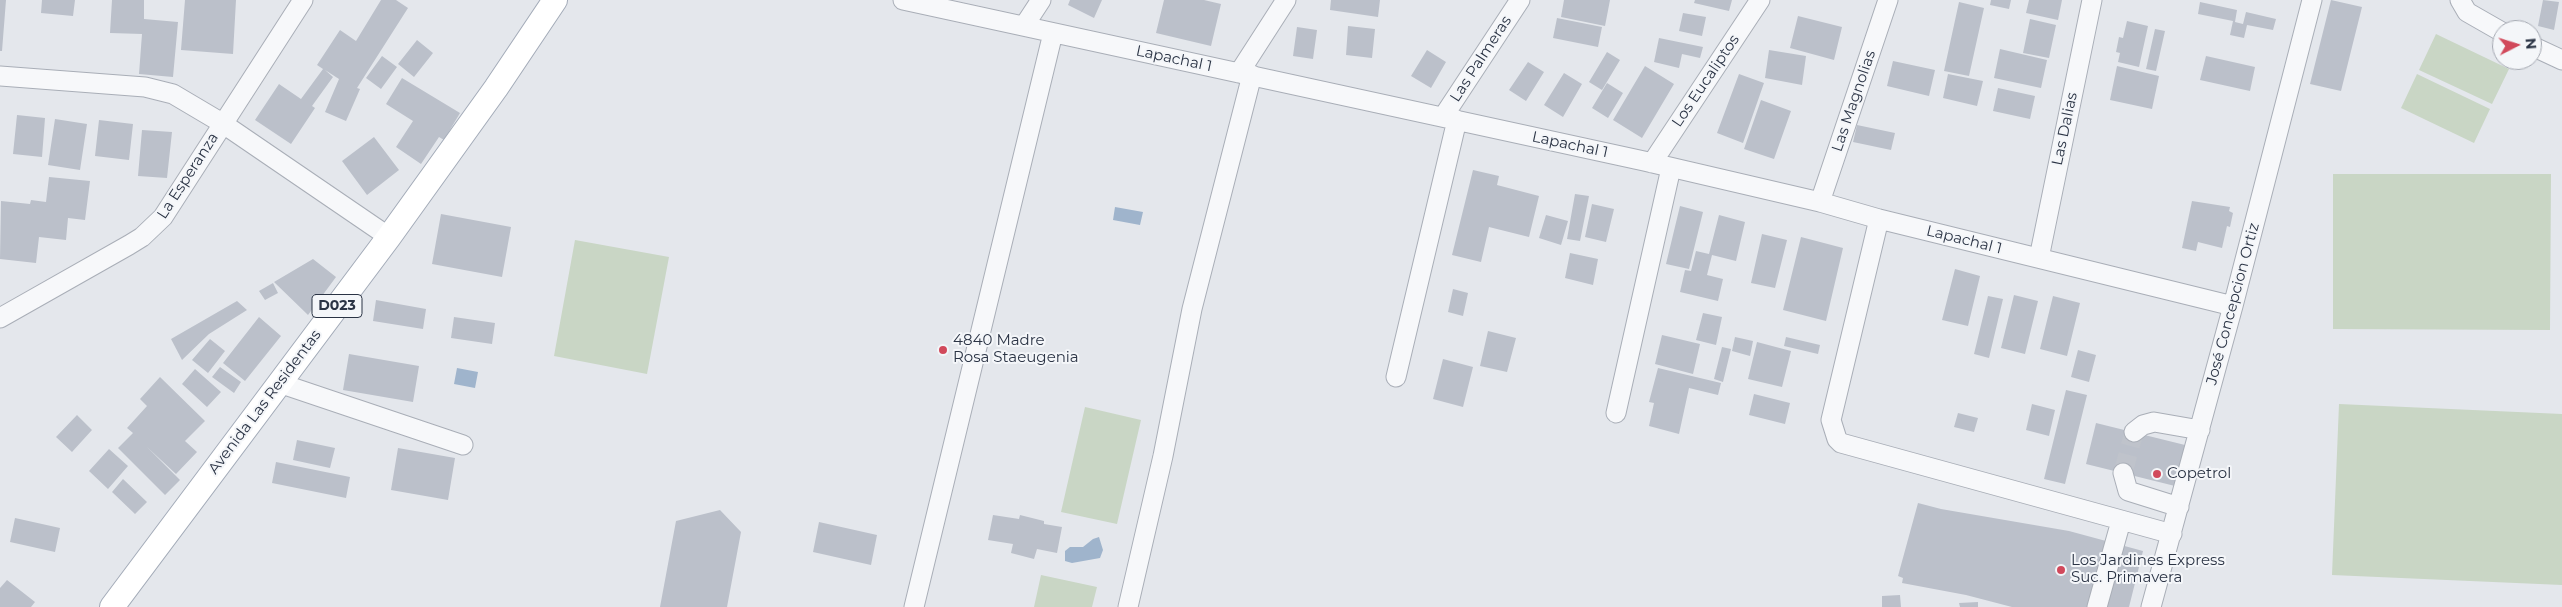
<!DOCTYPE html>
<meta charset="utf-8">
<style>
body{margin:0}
#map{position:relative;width:2562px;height:607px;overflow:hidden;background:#e4e7ec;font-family:Montserrat,sans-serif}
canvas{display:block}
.north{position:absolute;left:2492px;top:20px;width:50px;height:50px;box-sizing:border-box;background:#f4f6f9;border:1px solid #a4a8b1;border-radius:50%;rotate:85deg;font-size:14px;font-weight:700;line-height:20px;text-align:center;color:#2b3445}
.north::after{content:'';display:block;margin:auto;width:18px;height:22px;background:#d1495b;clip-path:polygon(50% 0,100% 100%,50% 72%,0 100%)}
</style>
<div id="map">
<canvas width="2562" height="607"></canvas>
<div class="north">N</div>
</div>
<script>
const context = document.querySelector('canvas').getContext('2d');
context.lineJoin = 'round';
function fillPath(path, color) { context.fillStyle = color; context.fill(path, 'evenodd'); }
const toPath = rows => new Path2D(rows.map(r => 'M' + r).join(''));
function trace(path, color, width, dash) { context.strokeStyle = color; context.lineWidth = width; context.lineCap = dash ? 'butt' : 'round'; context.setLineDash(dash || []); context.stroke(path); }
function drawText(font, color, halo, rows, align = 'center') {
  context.font = font + ' Montserrat,sans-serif'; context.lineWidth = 4; context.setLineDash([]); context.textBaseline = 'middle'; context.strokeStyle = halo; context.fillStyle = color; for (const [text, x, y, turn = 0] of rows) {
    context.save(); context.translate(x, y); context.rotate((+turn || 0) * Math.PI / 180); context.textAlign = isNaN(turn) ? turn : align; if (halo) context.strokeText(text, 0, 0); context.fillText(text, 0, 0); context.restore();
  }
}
const green = toPath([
 [2436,34,2509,69,2492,104,2419,70],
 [2417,74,2490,109,2474,143,2401,108],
 [2333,174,2551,174,2550,330,2333,329],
 [575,240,669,257,647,374,554,356],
 [2339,404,2562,414,2562,585,2332,575],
 [1085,407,1141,420,1117,524,1061,512],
 [1041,575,1097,587,1092,607,1034,607]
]);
const water = toPath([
 [1115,207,1143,212,1140,225,1113,220],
 [457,368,478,372,475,388,454,384],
 [1099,537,1103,550,1100,558,1072,563,1065,561,1065,551,1070,547,1083,547,1093,539]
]);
const building = toPath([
 [0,0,6,0,2,51,0,51],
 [42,0,75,0,73,16,41,13],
 [112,0,144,0,144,19,178,22,173,77,139,74,142,34,110,33],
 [185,0,236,0,233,54,181,50],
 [381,0,396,0,408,8,357,88,360,89,346,121,325,112,339,79,325,70,333,77,312,106,315,108,291,144,255,120,279,84,301,99,323,69,317,65,340,30,356,41],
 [1070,0,1102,0,1094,18,1068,5],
 [1164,0,1204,0,1221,4,1211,46,1156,33],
 [1331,0,1380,0,1378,17,1330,10],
 [1564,0,1610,0,1605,26,1561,17],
 [1695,0,1732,0,1729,11,1694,3],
 [1991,0,2011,0,2009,9,1990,5],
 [2029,0,2062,0,2058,20,2026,13],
 [2331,0,2362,7,2341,91,2310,84],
 [2543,0,2559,2,2554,30,2538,26],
 [1959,2,1984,8,1969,76,1944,71],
 [2200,2,2237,10,2235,22,2243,24,2246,12,2276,19,2273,30,2247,25,2244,38,2230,35,2233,21,2198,14],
 [1683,13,1706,17,1702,36,1679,31],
 [1798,16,1842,27,1834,60,1790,48],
 [1557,18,1602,27,1598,47,1553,38],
 [2030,19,2056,25,2049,58,2023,53],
 [2127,21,2148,26,2139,67,2118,62,2120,53,2116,52,2119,37,2123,38],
 [1348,26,1375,29,1372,58,1346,55],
 [1297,27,1317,30,1313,59,1293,56],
 [2155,29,2165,31,2156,71,2146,69],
 [1659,38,1703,47,1700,58,1682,54,1679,68,1654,62],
 [417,40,433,53,414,77,398,64],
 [2000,49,2047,60,2041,88,1994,78],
 [1427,50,1446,62,1431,88,1411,76],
 [1769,50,1806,56,1802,85,1765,78],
 [1607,52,1620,60,1602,90,1589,82],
 [382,56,397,67,381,89,366,78],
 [2206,56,2255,67,2250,91,2200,80],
 [1893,61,1935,70,1929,96,1887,86],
 [1528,62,1544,72,1526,101,1509,90],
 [1645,66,1674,84,1642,138,1613,120],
 [2117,66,2159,76,2152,109,2110,100],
 [1564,73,1582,84,1563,117,1544,105],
 [1739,74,1764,83,1743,143,1717,133],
 [1948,74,1983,81,1977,106,1943,98],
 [402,78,460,113,444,140,439,137,421,164,396,147,413,121,386,104],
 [1607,83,1623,93,1608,118,1592,108],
 [1998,88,2035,96,2030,119,1993,111],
 [1761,100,1791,111,1774,159,1744,149],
 [17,115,45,118,42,157,13,154],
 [55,119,87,124,80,170,48,165],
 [99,120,133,124,129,160,95,156],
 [1857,125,1895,133,1891,150,1853,142],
 [142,130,172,132,167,178,138,176],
 [374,137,399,170,367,195,342,161],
 [1473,170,1499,176,1497,185,1539,196,1529,237,1489,227,1481,262,1452,255],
 [49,177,90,181,85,220,68,218,66,240,39,237,36,263,0,259,1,201,30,204,31,200,46,202],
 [1575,194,1589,196,1580,241,1567,239],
 [2192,201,2230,207,2229,211,2233,213,2230,227,2227,226,2222,248,2198,242,2196,251,2182,248],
 [1592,204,1614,209,1606,242,1585,237],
 [1680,206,1703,212,1689,269,1666,264],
 [441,214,511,227,502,277,432,264],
 [1546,215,1568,221,1561,245,1539,238],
 [1719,215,1745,222,1736,261,1712,255,1707,275,1723,279,1718,301,1680,292,1685,270,1691,271,1696,251,1709,254],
 [1762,234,1787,240,1775,288,1751,283],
 [1801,237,1843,248,1826,321,1783,310],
 [1570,253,1598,259,1593,285,1565,278],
 [313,259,336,277,308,315,274,282],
 [1955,269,1980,276,1968,326,1942,320],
 [273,283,278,293,265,300,259,291],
 [1453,289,1468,293,1463,316,1448,312],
 [2014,295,2038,301,2025,354,2001,348],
 [1988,296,2003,299,1989,358,1974,354],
 [2053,296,2080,303,2067,356,2040,349],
 [376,300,426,309,423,329,373,321],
 [237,301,247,310,209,334,182,360,171,339],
 [1703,313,1722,317,1716,345,1696,340],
 [259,317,281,336,245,381,223,363],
 [454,317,495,323,492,344,451,338],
 [1488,331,1516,338,1507,372,1480,366],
 [1662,335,1700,344,1693,374,1655,364],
 [1735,337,1753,341,1750,356,1732,351],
 [1786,337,1820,345,1818,354,1784,346],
 [210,339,225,351,208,373,192,360],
 [1757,342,1791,351,1782,387,1748,379],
 [1722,347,1731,349,1723,382,1714,379],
 [2078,350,2096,355,2089,382,2071,377],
 [349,354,419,366,413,402,343,390],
 [1443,359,1473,367,1463,407,1433,399],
 [220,367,241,382,234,393,212,377],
 [1658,368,1721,383,1718,395,1689,388,1679,434,1649,426,1654,403,1649,402],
 [195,369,221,392,207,407,182,384],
 [160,377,205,421,185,441,197,452,176,474,147,447,180,480,165,495,118,448,133,433,127,428,147,406,140,399],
 [2066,390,2087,395,2065,484,2044,479],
 [1754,394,1790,403,1785,424,1749,415],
 [2032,404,2055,410,2049,436,2026,430],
 [1958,413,1978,418,1974,432,1954,427],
 [77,415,92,430,72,452,56,437],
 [2096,423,2185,445,2175,486,2086,464],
 [297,440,335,448,330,468,293,460],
 [398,448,455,458,448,500,391,490],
 [109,449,128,466,108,489,89,471],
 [276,462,350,477,346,498,272,483],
 [123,479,147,502,135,514,112,492],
 [1918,503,1941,509,2069,531,2143,551,2129,607,2012,607,1966,595,1902,583,1903,578,1898,576],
 [720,510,741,532,727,607,660,607,676,521],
 [993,515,1019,519,1020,515,1044,521,1044,524,1062,527,1057,553,1037,549,1034,559,1011,553,1013,544,988,540],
 [15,518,60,528,55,552,10,542],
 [819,522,877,535,871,565,813,552],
 [7,580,35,602,31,607,0,607,0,588],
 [1900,595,1901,607,1882,607,1882,596],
 [1978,602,1978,607,1960,607,1959,603]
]);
const minorTunnel = toPath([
 [2123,473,2134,432]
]);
const minor = toPath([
 [903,0,1644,161,1820,202,1879,219,2233,306],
 [2460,0,2467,12,2502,32],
 [1024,26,1041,0],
 [2532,46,2562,60],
 [1239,73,1286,0],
 [0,76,145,87,173,94,222,123,389,237],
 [1443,117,1520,0],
 [1652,163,1760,0],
 [1820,202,1888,0],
 [1879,219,1831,420,1837,439,1841,443,2172,534],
 [2039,258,2092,0],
 [0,318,129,245,142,237,163,217,303,0],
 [1396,377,1457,120],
 [279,383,463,445],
 [1616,413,1671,168],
 [2134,432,2143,425,2154,422,2200,430],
 [2123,473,2128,491,2179,507],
 [914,607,1053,33],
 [1128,607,1163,456,1192,309,1252,75],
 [2097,607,2121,521],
 [2151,607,2233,306,2312,0]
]);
const major = toPath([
 [112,607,389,237,496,88,555,0]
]);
const markers = [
 [943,350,5,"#d1495b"],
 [2157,474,5,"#d1495b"],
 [2061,570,5,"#d1495b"]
];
const shields = [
 [337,306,50]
];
const shieldNames = [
 ["D023",337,306]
];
const streetNames = [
 ["Lapachal 1",1174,59,12],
 ["Las Palmeras",1481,59,-57],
 ["Los Eucaliptos",1706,81,-56],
 ["Las Magnolias",1854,101,-71],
 ["Las Dalias",2065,129,-78],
 ["Lapachal 1",1570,145,12],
 ["La Esperanza",188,176,-57],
 ["Lapachal 1",1964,240,14],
 ["José Concepcion Ortiz",2233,304,-75],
 ["Avenida Las Residentas",265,402,-53]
];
const poiNames = [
 ["4840 Madre",953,341],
 ["Rosa Staeugenia",953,358],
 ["Copetrol",2167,474],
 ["Los Jardines Express",2071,561],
 ["Suc. Primavera",2071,578]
];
fillPath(green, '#c9d6c5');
fillPath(water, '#9fb4cc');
fillPath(building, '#bbc0ca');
trace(minorTunnel, '#bfc3cb', 19, [19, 9]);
trace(minor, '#a9aeb7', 21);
trace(major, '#a3abb8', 26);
trace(minor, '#f7f8fa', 19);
trace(major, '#fff', 24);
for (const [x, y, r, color] of markers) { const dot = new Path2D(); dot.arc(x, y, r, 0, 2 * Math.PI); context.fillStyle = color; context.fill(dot); trace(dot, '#f4f6f9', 2); }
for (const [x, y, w] of shields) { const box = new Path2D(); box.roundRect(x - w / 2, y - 11.5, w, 23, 4); context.fillStyle = '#f4f6f9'; context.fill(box); trace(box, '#2b3445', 1); }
drawText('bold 14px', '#2b3445', null, shieldNames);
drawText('15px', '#2b3445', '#f4f6f9', streetNames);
drawText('15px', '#2b3445', '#f4f6f9', poiNames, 'left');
</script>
